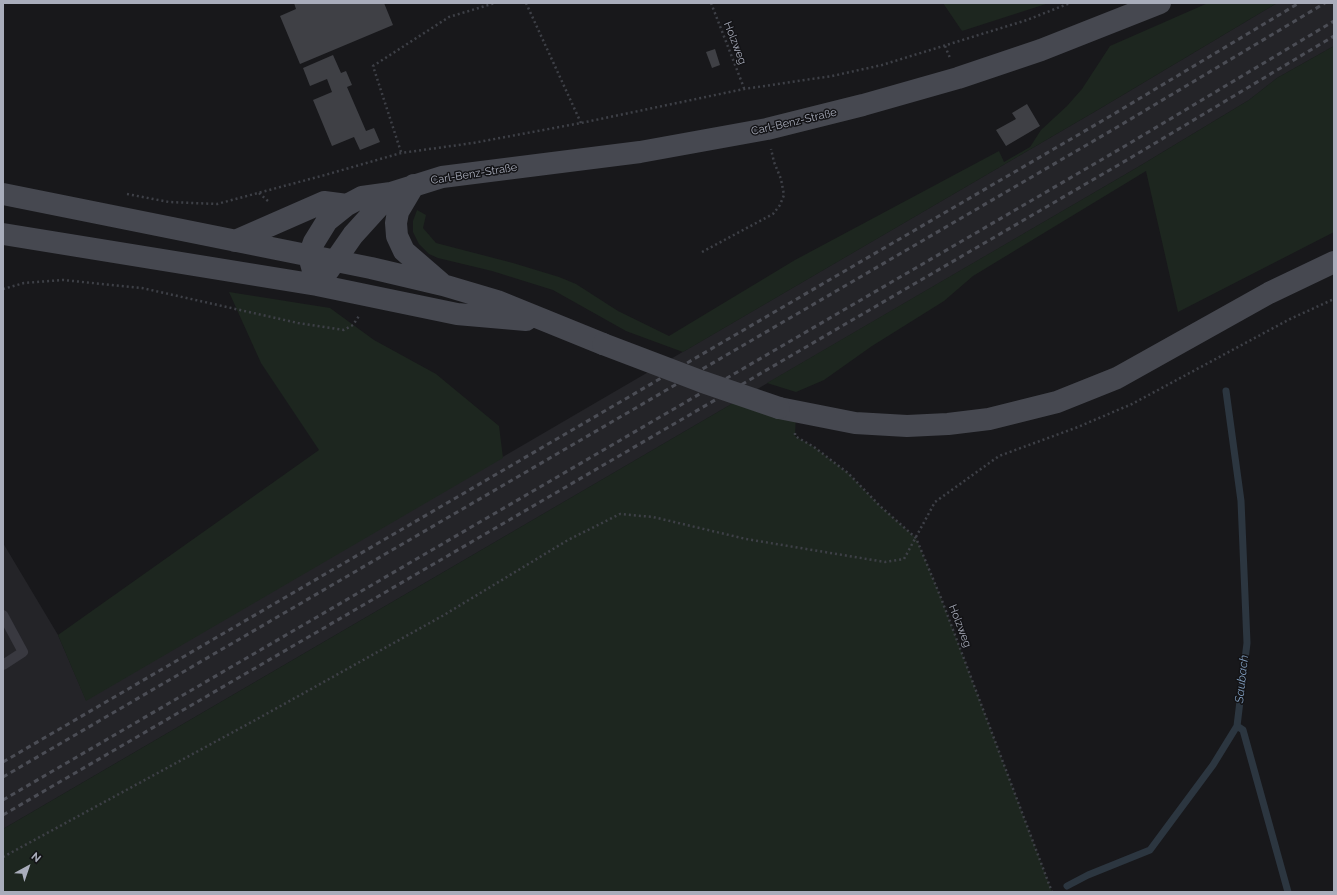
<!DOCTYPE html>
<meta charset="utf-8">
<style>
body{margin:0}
#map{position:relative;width:1337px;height:895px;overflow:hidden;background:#18181b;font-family:Raleway,sans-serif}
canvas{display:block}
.frame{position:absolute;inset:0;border:4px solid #a9adbb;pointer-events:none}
.north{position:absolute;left:8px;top:847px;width:40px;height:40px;-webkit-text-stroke:3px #131316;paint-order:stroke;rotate:40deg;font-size:11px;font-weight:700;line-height:16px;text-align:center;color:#a9adbb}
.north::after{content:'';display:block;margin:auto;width:14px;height:18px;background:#a9adbb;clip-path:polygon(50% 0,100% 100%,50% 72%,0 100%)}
</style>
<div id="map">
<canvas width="1337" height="895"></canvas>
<div class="frame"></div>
<div class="north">N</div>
</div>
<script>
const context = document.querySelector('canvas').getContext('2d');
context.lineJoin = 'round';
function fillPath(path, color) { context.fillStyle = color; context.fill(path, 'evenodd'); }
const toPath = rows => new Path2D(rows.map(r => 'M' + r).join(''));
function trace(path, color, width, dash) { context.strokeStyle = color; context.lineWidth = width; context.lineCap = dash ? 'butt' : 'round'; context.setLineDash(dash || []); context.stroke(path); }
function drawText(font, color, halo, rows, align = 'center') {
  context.font = font + ' Raleway,sans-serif'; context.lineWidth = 3; context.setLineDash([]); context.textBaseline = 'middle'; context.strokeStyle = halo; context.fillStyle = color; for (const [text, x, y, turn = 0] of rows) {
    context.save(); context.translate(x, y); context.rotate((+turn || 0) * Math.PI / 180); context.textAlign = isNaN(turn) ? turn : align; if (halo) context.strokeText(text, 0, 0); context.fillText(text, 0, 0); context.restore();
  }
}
const built = toPath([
 [1277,3,1334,3,1334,46,1277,78,1249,100,1138,167,3,829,3,543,58,635,86,700,1101,108]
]);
const green = toPath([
 [943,3,1049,3,962,31],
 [1208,3,1277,3,1101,108,683,352,626,331,553,290,492,271,438,258,429,254,419,244,413,232,413,221,417,210,426,215,423,228,436,243,513,263,559,277,576,284,618,311,669,336,795,260,999,151,1004,162,1030,147,1041,130,1067,106,1082,89,1110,46],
 [1334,46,1334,232,1178,312,1146,171,973,276,944,301,872,346,824,380,796,392,767,383,1138,167,1249,100,1277,78],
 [229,292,330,308,374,340,436,374,499,426,503,458,86,701,58,635,319,450,261,363],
 [747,395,796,412,795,436,814,447,848,473,880,506,916,538,941,598,1052,892,3,892,3,829]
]);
const stream = toPath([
 [1237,726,1243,730,1288,892],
 [1067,886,1088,875,1150,850,1213,765,1237,726,1247,643,1241,501,1226,391]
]);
const building = toPath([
 [294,3,384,3,393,25,300,64,280,16,296,9],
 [715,49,720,65,712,68,706,52],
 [333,55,341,73,346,71,352,85,347,87,366,131,374,128,380,142,360,150,354,137,332,146,313,100,332,92,327,79,310,86,303,68],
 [1027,104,1040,126,1006,146,996,130,1016,119,1012,113]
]);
const path = toPath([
 [526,3,581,123],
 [711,3,744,88],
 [945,46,950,58],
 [401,152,373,66,449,17,495,3],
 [259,193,269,202],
 [127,194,169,202,217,204,325,175,401,153,473,143,581,123,744,89,832,76,882,65,1027,20,1070,3],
 [702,252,773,214,780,205,784,195,781,179,774,162,771,149],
 [3,289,24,283,63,280,142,288,298,323,344,330,353,325,359,316],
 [795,433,795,436,814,447,848,473,880,506,916,538,941,598,1052,892],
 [3,857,259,718,444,615,568,540,620,514,653,517,746,539,885,562,904,559,935,502,999,456,1078,427,1132,404,1290,319,1334,299]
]);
const lane = toPath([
 [3,615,23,652,3,665]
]);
const secondary = toPath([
 [414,185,398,212,396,223,397,236,404,251,441,283],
 [3,194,371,268,443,285,497,301,603,344],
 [3,234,317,285,457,314,526,320],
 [235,241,324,202,347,205],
 [328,271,353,235,391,193],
 [317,285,309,256,314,242,327,221,347,205,362,197,391,193,442,177,640,152,767,129,863,105,958,78,1041,50,1160,3],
 [779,408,855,423,907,426,948,424,989,419,1057,402,1117,378,1269,293,1334,262]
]);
const rail = toPath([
 [3,762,1107,118,1299,3],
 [3,777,1114,129,1325,3],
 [3,800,1125,146,1334,21],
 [3,815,1132,157,1334,36]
]);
const secondaryBridge = toPath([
 [603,344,703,382,779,408]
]);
const streetNames = [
 ["Holzweg",735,43,69],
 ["Carl-Benz-Straße",794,122,-13],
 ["Carl-Benz-Straße",474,174,-9],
 ["Holzweg",960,626,69]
];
const waterNames = [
 ["Saubach",1242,679,-84]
];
fillPath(built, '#242428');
fillPath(green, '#1d261f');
trace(stream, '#2c3640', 7);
fillPath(building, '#3f4045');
trace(path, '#3e4047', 2.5, [2, 3]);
trace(lane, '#393940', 10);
trace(secondary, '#464850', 22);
trace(rail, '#4b4d55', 3, [5, 4]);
trace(secondaryBridge, '#464850', 22);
drawText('11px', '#a9adbb', '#131316', streetNames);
drawText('italic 12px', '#7d99b9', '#131316', waterNames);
</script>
